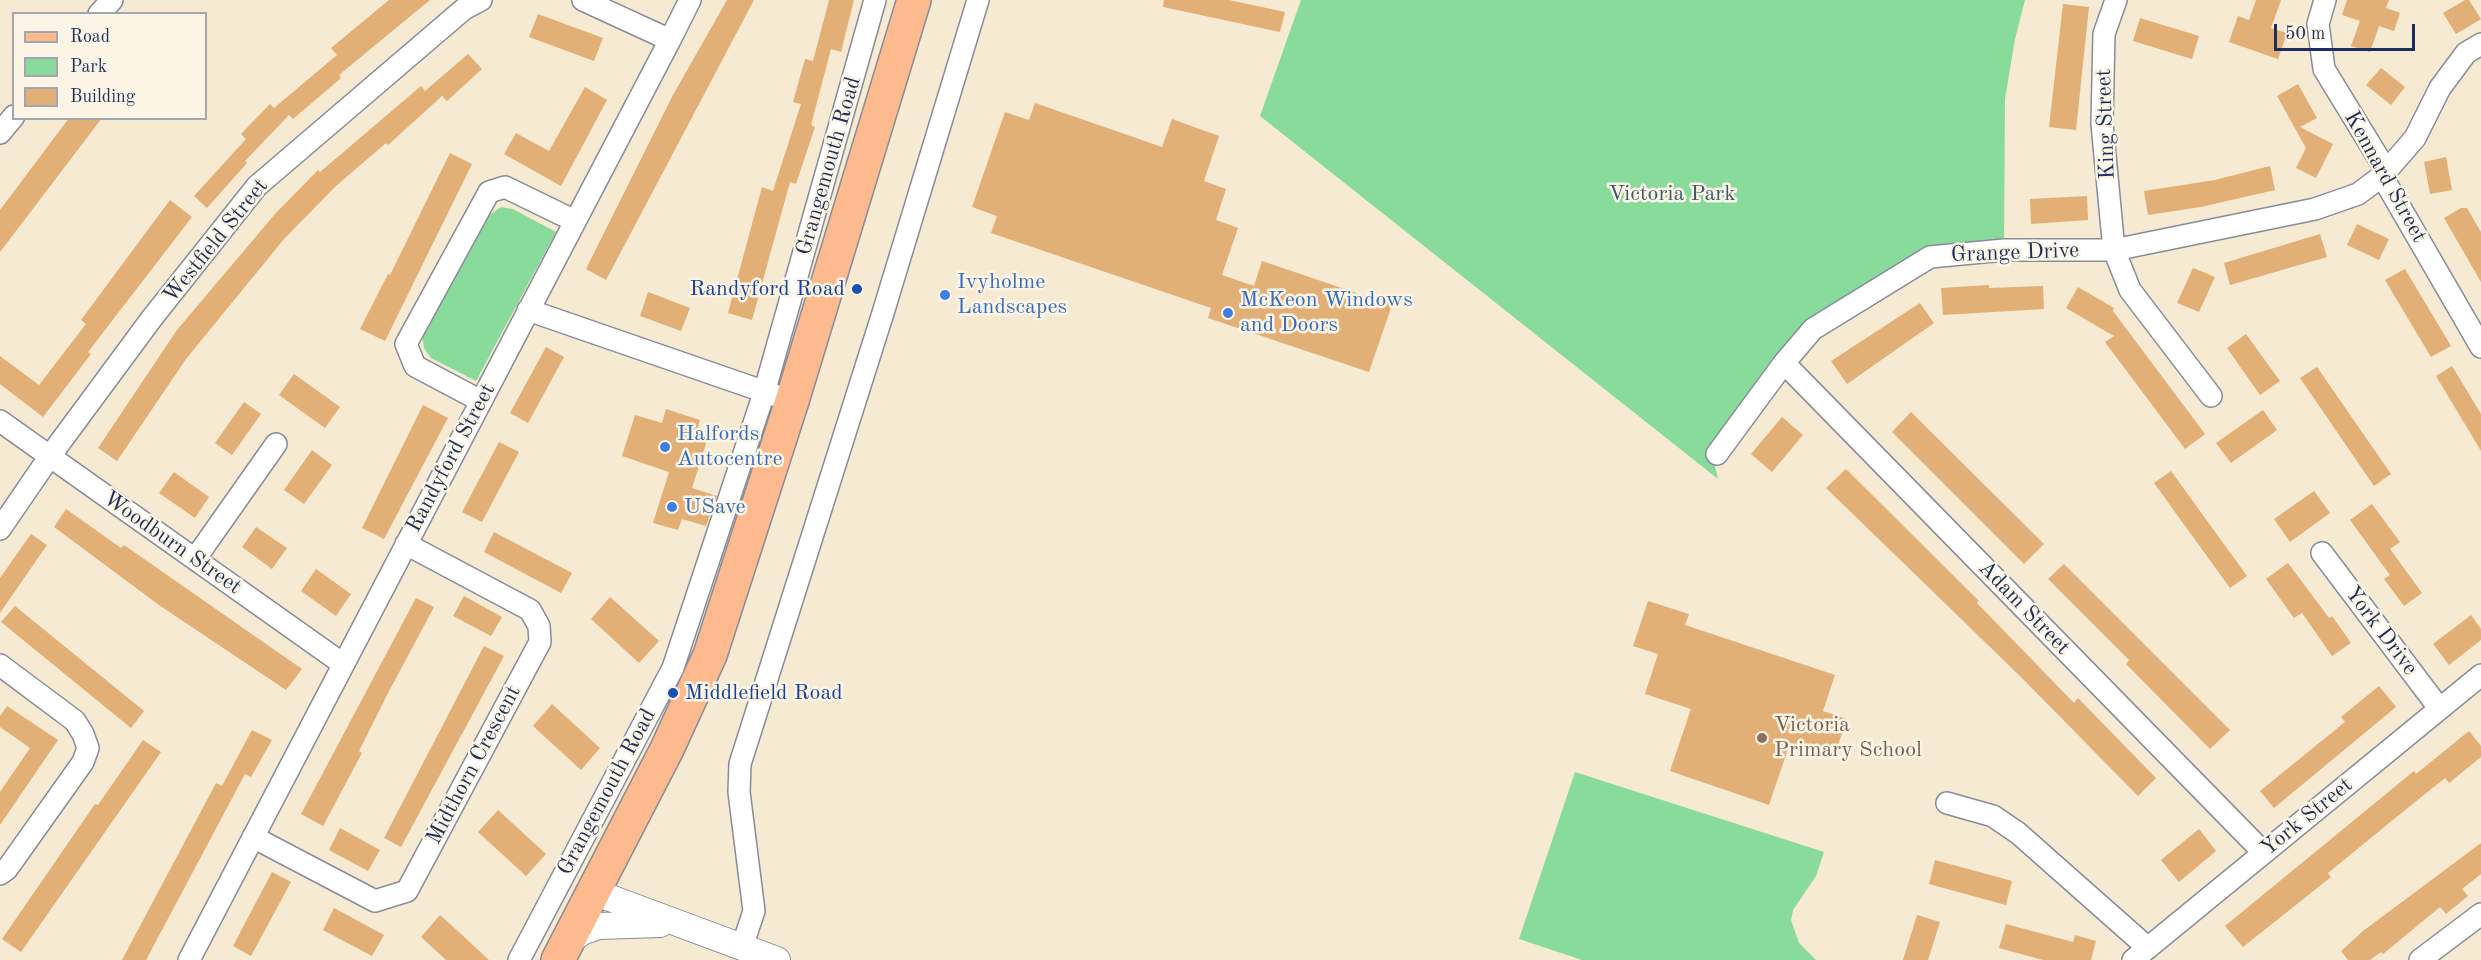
<!DOCTYPE html>
<style>
body{margin:0}
#map{position:relative;width:2481px;height:960px;overflow:hidden;background:#f6ead2;font-family:"Old Standard TT",serif}
canvas{display:block}
.legend{position:absolute;left:12px;top:12px;width:195px;height:108px;box-sizing:border-box;background:#fcf5e5;border:2px solid #a2a6af;margin:0;padding:8px 10px;list-style:none;font-size:18px;color:#1b2f5e}
.legend li{display:flex;align-items:center;gap:12px;height:30px}
.legend b{width:30px;border:2px solid #a2a6af}
.scale{position:absolute;left:2274px;top:24px;width:141px;height:27px;box-sizing:border-box;border:3px solid #1b2f5e;border-top:0;padding-left:8px;font-size:18px;line-height:21px;white-space:nowrap;color:#1b2f5e;-webkit-text-stroke:4px #fcf5e5;paint-order:stroke}
</style>
<div id="map">
<canvas width="2481" height="960"></canvas>
<ul class="legend">
<li><b style="height:8px;background:#fcba8e"></b>Road</li>
<li><b style="height:16px;background:#88db9b"></b>Park</li>
<li><b style="height:16px;background:#e2af76"></b>Building</li>
</ul>
<div class="scale">50 m</div>
</div>
<script>
const context = document.querySelector('canvas').getContext('2d');
context.lineJoin = 'round';
function fillPath(path, color) { context.fillStyle = color; context.fill(path, 'evenodd'); }
const toPath = rows => new Path2D(rows.map(r => 'M' + r).join(''));
function trace(path, color, width, dash) { context.strokeStyle = color; context.lineWidth = width; context.lineCap = dash ? 'butt' : 'round'; context.setLineDash(dash || []); context.stroke(path); }
function drawText(font, color, halo, rows, align = 'center') {
  context.font = font + ' "Old Standard TT",serif'; context.lineWidth = 5; context.setLineDash([]); context.textBaseline = 'middle'; context.strokeStyle = halo; context.fillStyle = color; for (const [text, x, y, turn = 0] of rows) {
    context.save(); context.translate(x, y); context.rotate((+turn || 0) * Math.PI / 180); context.textAlign = isNaN(turn) ? turn : align; if (halo) context.strokeText(text, 0, 0); context.fillText(text, 0, 0); context.restore();
  }
}
const green = toPath([
 [1301,0,2025,0,2015,39,2005,99,2004,250,1930,257,1813,329,1717,454,1715,466,1718,479,1260,116],
 [501,207,513,209,556,232,476,381,431,358,424,348,422,335,488,216],
 [1575,772,1824,852,1816,876,1793,910,1791,920,1799,943,1816,960,1582,960,1519,939]
]);
const building = toPath([
 [389,0,430,0,339,75,341,78,293,119,289,115,245,161,247,163,207,208,194,196,246,139,241,134,270,104,274,108,337,55,331,48],
 [727,0,754,0,606,280,586,269,673,95],
 [829,0,854,0,841,52,831,49,811,125,815,127,796,184,790,182,752,320,728,313,762,187,773,191,801,104,793,102,805,59,813,61],
 [1164,0,1229,0,1285,12,1280,32,1163,7],
 [2256,0,2281,0,2271,28,2287,33,2278,59,2229,42,2238,16,2249,20],
 [2347,0,2389,0,2386,8,2400,13,2394,31,2379,26,2370,52,2351,46,2360,21,2342,15],
 [2465,0,2469,0,2481,19,2456,34,2443,13],
 [2063,4,2089,7,2076,130,2049,127],
 [538,14,603,38,594,61,529,37],
 [2140,18,2199,36,2192,59,2133,41],
 [468,54,482,69,447,101,442,96,388,145,386,143,337,185,284,239,186,359,117,461,98,448,177,330,275,214,318,170,320,172,421,86,425,91],
 [2381,68,2405,87,2391,105,2366,85],
 [2298,84,2317,118,2300,127,2333,144,2316,178,2296,168,2306,148,2277,96],
 [585,87,607,100,561,186,504,154,516,133,549,151],
 [1035,103,1162,147,1172,119,1219,136,1204,181,1226,189,1216,220,1238,228,1222,275,1254,286,1262,261,1392,305,1369,372,1208,318,1211,308,991,233,997,216,972,207,1005,112,1029,120],
 [69,118,102,118,0,252,0,210],
 [450,153,472,164,385,341,360,329,388,274,390,275],
 [2446,157,2452,190,2430,194,2424,162],
 [2270,166,2275,190,2201,207,2148,215,2144,191,2215,180],
 [2087,196,2088,220,2031,224,2030,199],
 [170,200,192,217,88,352,91,354,43,417,0,384,0,356,39,385,86,324,81,320],
 [2461,208,2467,208,2481,232,2481,282,2444,218],
 [2357,224,2389,239,2379,260,2347,245],
 [2320,234,2327,257,2230,285,2224,263],
 [2193,268,2215,277,2199,312,2177,303],
 [2405,269,2451,346,2431,357,2385,280],
 [1989,285,1989,288,2043,286,2044,309,1943,315,1941,288],
 [2078,287,2114,308,2113,311,2205,434,2185,449,2105,342,2114,336,2066,308],
 [648,292,690,308,681,331,640,316],
 [1920,303,1934,323,1847,384,1831,361],
 [2246,334,2280,381,2260,395,2227,348],
 [546,347,564,357,528,423,510,413],
 [2452,366,2481,414,2481,451,2436,376],
 [2317,367,2391,474,2374,486,2300,378],
 [294,374,340,407,325,428,279,395],
 [244,402,261,414,232,455,215,443],
 [423,405,448,418,384,539,362,528],
 [666,409,700,420,696,433,708,437,692,488,717,496,706,526,682,519,678,530,653,523,669,472,622,456,635,415,662,423],
 [2263,410,2277,430,2231,463,2216,443],
 [1911,412,2044,544,2024,564,1892,432],
 [1782,417,1803,435,1772,472,1751,454],
 [499,442,519,452,482,522,462,512],
 [312,450,332,465,304,504,284,490],
 [1846,469,1979,601,1977,603,2074,703,2078,698,2156,778,2138,796,2021,677,1826,488],
 [2171,471,2247,576,2230,588,2154,483],
 [174,472,209,497,195,518,159,493],
 [2314,491,2330,513,2290,542,2274,519],
 [2372,504,2400,542,2390,549,2422,593,2404,606,2384,579,2390,575,2350,520],
 [66,509,121,548,124,545,302,669,286,690,159,605,54,527],
 [256,527,287,548,272,569,242,547],
 [494,532,572,573,561,593,484,552],
 [31,534,47,545,0,613,0,578],
 [2288,563,2329,618,2332,616,2351,643,2332,656,2302,613,2294,618,2266,579],
 [2064,564,2230,730,2210,749,2126,664,2129,660,2048,579],
 [316,569,351,594,336,616,301,591],
 [464,596,502,617,491,636,453,616],
 [610,597,659,641,639,663,591,619],
 [416,598,434,607,387,695,359,751,362,753,323,826,301,814],
 [1648,601,1689,614,1685,625,1835,675,1823,711,1847,719,1834,757,1790,743,1769,805,1670,771,1691,709,1645,694,1658,654,1633,646],
 [15,606,144,711,131,728,1,622],
 [2471,615,2481,629,2481,640,2449,665,2433,644],
 [484,646,504,656,401,847,384,838],
 [2379,686,2396,707,2274,808,2260,791,2345,722,2341,717],
 [552,704,600,748,581,770,533,726],
 [7,706,58,740,0,825,0,792,30,748,0,727,0,716],
 [252,730,272,740,251,777,245,774,146,960,122,960,216,783,222,786],
 [2469,731,2481,746,2481,757,2449,783,2445,778,2394,819,2328,873,2331,877,2243,947,2225,926,2414,771,2416,774],
 [143,740,161,752,21,952,2,939,95,804,98,805],
 [498,810,546,854,526,876,478,832],
 [340,828,380,850,368,871,329,850],
 [2199,829,2216,851,2179,882,2161,860],
 [2481,843,2481,874,2462,889,2468,896,2446,914,2440,907,2383,954,2381,952,2370,960,2348,960,2341,951,2363,931],
 [1935,860,2012,881,2006,905,1929,884],
 [272,872,291,882,251,956,233,946],
 [334,908,384,935,372,956,323,930],
 [440,915,461,934,489,960,446,960,421,937],
 [1917,915,1940,922,1928,960,1903,960],
 [2006,924,2073,942,2075,935,2096,941,2091,960,2043,960,1999,948]
]);
const minor = toPath([
 [2116,0,2104,34,2102,124,2114,250,2130,290,2211,396],
 [2325,0,2318,24,2324,69,2387,172],
 [99,14,112,0],
 [670,40,690,0],
 [2481,44,2466,53,2440,88,2415,138,2382,176,2481,347],
 [0,133,14,116],
 [528,310,777,396],
 [1784,363,2264,853],
 [481,401,415,366,406,344,489,192,505,187,575,221],
 [0,421,343,664],
 [1717,454,1784,363,1813,329,1930,257,2004,250,2114,250,2315,209,2358,194,2382,176],
 [0,529,50,456,152,318,257,186,464,9,481,0],
 [2322,553,2439,708],
 [195,559,276,444],
 [0,665,75,721,83,734,88,748,83,762,7,869,0,874],
 [1947,803,1993,816,2018,833,2148,948],
 [253,837,375,901,407,891,540,642,539,626,530,610,406,544],
 [742,947,754,911,739,792,740,764,883,313,978,0],
 [189,960,670,40,583,0],
 [519,960,673,668,764,393,875,0],
 [2133,960,2481,675],
 [2420,960,2481,914]
]);
const tertiary = toPath([
 [594,892,777,960],
 [568,941,584,931,599,926,660,924]
]);
const primary = toPath([
 [558,960,667,749,710,655,792,401,914,0]
]);
const markers = [
 [857,289,6,"#1a4fb4"],
 [945,295,6,"#3f7fe0"],
 [1228,313,6,"#3f7fe0"],
 [665,447,6,"#3f7fe0"],
 [672,507,6,"#3f7fe0"],
 [673,693,6,"#1a4fb4"],
 [1762,738,6,"#8d6e63"]
];
const streetNames = [
 ["King Street",2106,124,-92],
 ["Grangemouth Road",829,166,-74],
 ["Kennard Street",2385,177,61],
 ["Westfield Street",216,241,-51],
 ["Grange Drive",2015,253,-2],
 ["Randyford Street",451,458,-62],
 ["Woodburn Street",172,543,35],
 ["Adam Street",2024,608,46],
 ["York Drive",2381,631,53],
 ["Midthorn Crescent",474,765,-62],
 ["Grangemouth Road",607,792,-62],
 ["York Street",2307,817,-39]
];
const parkNames = [
 ["Victoria Park",1672,194]
];
const shopNames = [
 ["Ivyholme",957,282],
 ["Landscapes",957,307],
 ["McKeon Windows",1240,300],
 ["and Doors",1240,325],
 ["Halfords",677,434],
 ["Autocentre",677,459],
 ["USave",684,507]
];
const transitNames = [
 ["Randyford Road",845,289],
 ["Middlefield Road",685,693,"left"]
];
const educationNames = [
 ["Victoria",1774,725],
 ["Primary School",1774,750]
];
fillPath(green, '#88db9b');
fillPath(building, '#e2af76');
trace(minor, '#888c98', 24);
trace(tertiary, '#888c98', 28);
trace(primary, '#888c98', 36);
trace(minor, '#fff', 21);
trace(tertiary, '#fff', 26);
trace(primary, '#fcba8e', 33);
for (const [x, y, r, color] of markers) { const dot = new Path2D(); dot.arc(x, y, r, 0, 2 * Math.PI); context.fillStyle = color; context.fill(dot); trace(dot, '#fcf5e5', 2); }
drawText('22px', '#1b2f5e', '#fcf5e5', streetNames);
drawText('22px', '#365a6d', '#fcf5e5', parkNames);
drawText('22px', '#366cbe', '#fcf5e5', shopNames, 'left');
drawText('22px', '#164399', '#fcf5e5', transitNames, 'right');
drawText('22px', '#785e54', '#fcf5e5', educationNames, 'left');
</script>
